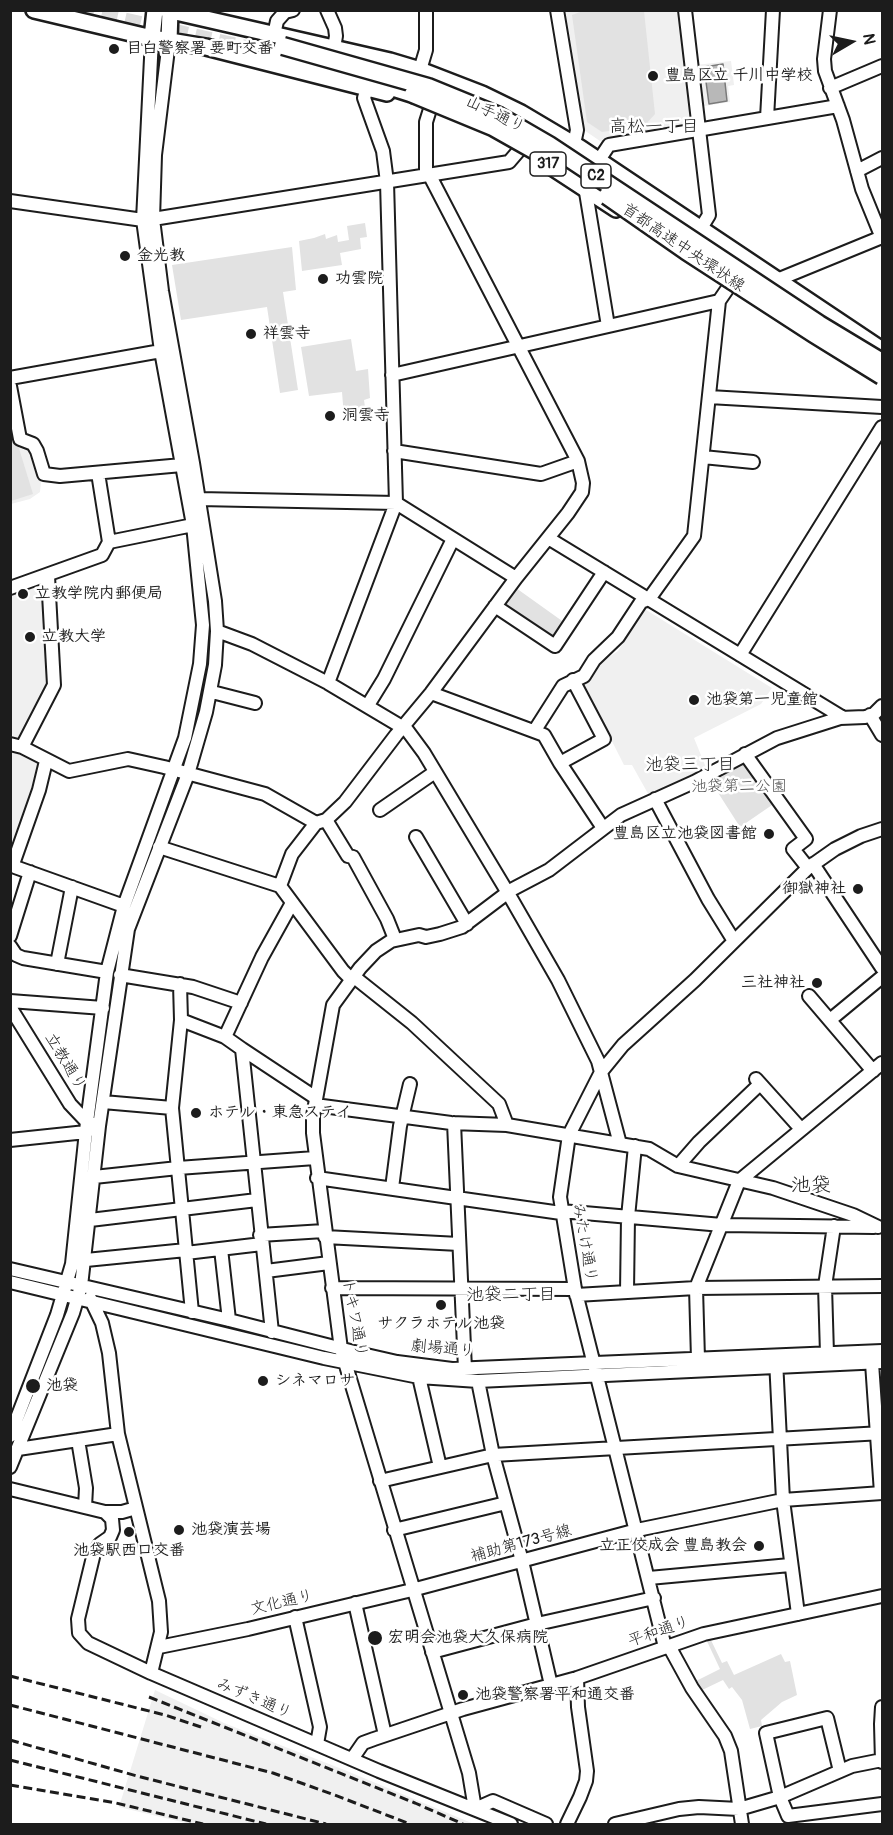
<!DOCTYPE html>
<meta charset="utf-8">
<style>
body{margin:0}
#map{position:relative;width:893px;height:1835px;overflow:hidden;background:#fff;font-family:Pangolin,sans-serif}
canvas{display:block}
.frame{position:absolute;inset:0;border:12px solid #1c1c1c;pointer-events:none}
.north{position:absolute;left:821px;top:12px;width:60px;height:60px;-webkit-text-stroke:4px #fff;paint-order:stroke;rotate:81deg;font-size:16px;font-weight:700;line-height:24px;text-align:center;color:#1c1c1c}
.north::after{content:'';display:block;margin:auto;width:21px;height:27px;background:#1c1c1c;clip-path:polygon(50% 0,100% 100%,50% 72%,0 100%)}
</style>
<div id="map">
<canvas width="893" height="1835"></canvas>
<div class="frame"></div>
<div class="north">N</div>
</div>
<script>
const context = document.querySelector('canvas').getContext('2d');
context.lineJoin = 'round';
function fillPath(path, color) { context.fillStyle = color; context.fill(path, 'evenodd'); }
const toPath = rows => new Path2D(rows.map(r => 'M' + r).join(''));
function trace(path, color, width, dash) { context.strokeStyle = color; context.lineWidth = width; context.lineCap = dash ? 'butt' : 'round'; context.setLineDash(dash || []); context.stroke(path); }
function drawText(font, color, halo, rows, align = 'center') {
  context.font = font + ' Pangolin,"Klee One",sans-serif'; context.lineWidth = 5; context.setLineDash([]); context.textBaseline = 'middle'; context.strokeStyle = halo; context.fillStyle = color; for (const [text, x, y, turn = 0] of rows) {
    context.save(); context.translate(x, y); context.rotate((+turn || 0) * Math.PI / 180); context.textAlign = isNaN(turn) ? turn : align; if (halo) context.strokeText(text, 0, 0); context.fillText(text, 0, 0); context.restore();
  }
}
const built = toPath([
 [562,11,680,11,687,66,731,61,734,85,728,86,730,102,692,108,693,126,600,141,581,128],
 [10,406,18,440,35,452,41,481,40,492,30,499,11,504],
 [46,580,51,683,23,741,14,740,11,730,10,591],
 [643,608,772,688,761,704,694,738,707,770,651,799,632,765,624,765,582,682,596,666,618,651],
 [11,747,40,760,11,853],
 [155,1690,224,1723,347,1771,474,1824,190,1824,119,1807]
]);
const green = toPath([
 [583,11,644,11,655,114,644,126,602,132,587,122,572,15],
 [365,223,367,237,360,238,361,249,340,253,342,265,302,271,299,241,314,238,325,234,326,239,337,235,338,242,349,240,347,226],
 [292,247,296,290,283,292,298,390,280,393,267,307,181,320,172,265],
 [351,339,356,371,368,369,370,398,364,400,366,414,344,417,342,392,309,396,301,347],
 [10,419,33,494,11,501],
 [516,588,565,623,555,641,502,605],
 [742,760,749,764,775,803,740,827,708,777],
 [133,1304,216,1323,314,1348,313,1350,192,1321],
 [709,1636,722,1663,727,1661,734,1675,781,1654,785,1662,790,1661,797,1695,782,1702,761,1720,762,1726,750,1729,742,1700,732,1687,729,1689,723,1680,698,1692,692,1683,720,1669,705,1637]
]);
const water = toPath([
 [723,64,727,101,709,104,704,67,723,64]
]);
const highwayTunnel = toPath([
 [78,10,277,55]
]);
const minor = toPath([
 [327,10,335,28,336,36,334,48],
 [557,10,577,130,574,144],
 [685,10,709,215,701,228],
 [830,10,824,59,825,71,843,120,862,189,882,238],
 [274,35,277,21,285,12,293,10],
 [420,70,426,50,426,10],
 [830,88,882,66],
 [767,118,773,10],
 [599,160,609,145,838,106],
 [581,162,608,326],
 [857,171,882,158],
 [10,201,143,220,153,219,509,162,521,148],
 [777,280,882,237],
 [392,375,719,301],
 [10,378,161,351],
 [10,386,20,439,33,444,37,451,44,474,60,476,182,465],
 [709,397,882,407],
 [394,451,541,474,578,461],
 [703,457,753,462],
 [199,499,396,503,516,578],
 [548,538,842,717],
 [109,542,193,525],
 [10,588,102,555,109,542,98,473],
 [495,606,555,646,604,572],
 [217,631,252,644,328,683,407,730,424,753,508,893,558,980,598,1061,620,1144],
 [740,655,882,427],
 [328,683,396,503,387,182,383,151,364,98,367,88],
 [216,693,255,703],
 [431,693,544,735,560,763,603,828],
 [368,705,384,679,453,539],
 [870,715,882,735],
 [535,730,563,686,584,676,594,660,618,637,641,602,649,599,694,536,719,301,730,285],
 [10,744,22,747,69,771,128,759,164,767,265,794,316,823],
 [22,747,54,685,48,576],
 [745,754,806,839,793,849,808,868],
 [46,761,39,790,13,864,15,867,124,906],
 [560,763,604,739,573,680],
 [655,799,708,899,734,941],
 [380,810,435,772],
 [326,820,348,856,353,857,387,919,395,939],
 [416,837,467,924],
 [159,847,280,886,343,971,351,979],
 [813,864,882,968],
 [280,886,292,854,316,823,326,820,345,802,396,735,431,693,516,578,568,513,582,492,583,483,578,461,430,176,426,171,426,122,431,106],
 [10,936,30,872],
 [10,946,16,955,23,958,107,972],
 [57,964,72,887],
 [120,975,193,987,241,1003],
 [353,976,412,1023,499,1104,507,1125],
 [180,984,181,1020,172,1108,192,1312],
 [809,996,873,1071],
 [10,1001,103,1008],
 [10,1007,70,1104,87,1122,93,1124],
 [181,1020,225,1037,242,1049,272,1332],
 [830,1020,882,977],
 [225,1037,262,957,292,903],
 [242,1049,316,1098],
 [756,1079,801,1129],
 [103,1102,172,1108],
 [315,1105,451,1123,507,1125,649,1149,678,1166,773,1188,853,1215,878,1227],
 [454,1123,465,1369],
 [10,1140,86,1132,92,1129],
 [678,1166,699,1142,760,1084],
 [94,1177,178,1168,315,1158],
 [317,1178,561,1213],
 [392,1188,400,1126,410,1084],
 [561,1211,722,1225,874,1227],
 [90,1220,257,1200],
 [260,1235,324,1231],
 [325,1237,459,1244],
 [221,1249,229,1320],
 [186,1253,262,1244],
 [86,1260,186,1250],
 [10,1269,229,1320,362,1354,397,1362,452,1369,882,1351],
 [266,1271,329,1263],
 [10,1282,324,1358,419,1377,478,1381,882,1362],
 [332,1288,575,1289],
 [627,1292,628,1217,635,1146],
 [576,1295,696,1288,882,1286],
 [90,1298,102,1323,109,1353,118,1434,159,1601,161,1632,151,1673,379,1771,511,1824],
 [827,1354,825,1286,834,1226],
 [698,1359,696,1288,739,1181,882,1063],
 [776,1360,783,1500,798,1614],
 [872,1363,881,1493],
 [419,1377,440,1467],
 [478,1381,493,1455,522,1561,551,1685],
 [10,1436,57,1315,72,1264,87,1122,107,972,124,906,185,738,200,664,203,625,193,525,161,351,143,220,152,38],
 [78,1440,86,1488,85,1507],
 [18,1449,118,1434],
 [10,1467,73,1313,81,1286,99,1126,128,929,188,774,206,712,215,665,217,631,215,601,193,463,162,291,153,219,155,155,169,41],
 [380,1481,493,1455,882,1433],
 [10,1489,105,1512,122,1512,136,1508],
 [105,1512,112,1519,113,1530,110,1537,100,1544,94,1553,78,1619,79,1633,88,1643,151,1673],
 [394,1530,506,1503],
 [649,1578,790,1565],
 [355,1603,385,1735],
 [295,1617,320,1727,317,1744],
 [669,1646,692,1688,725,1736,731,1751,742,1824],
 [159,1647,248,1629,412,1590,637,1530,783,1500,882,1493],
 [665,1647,575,1289,560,1197,569,1135,601,1072,623,1045,695,980,808,868,835,849,861,836,882,829],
 [432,1652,537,1624,654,1598],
 [882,1707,881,1724,882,1762],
 [352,1759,363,1743,374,1739,463,1709,577,1678,704,1634,882,1596],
 [840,1771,827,1718,766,1733,780,1797,788,1816,882,1804],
 [546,1824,493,1801,475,1809,469,1773,341,1349,313,1133,313,1116,333,1005,360,968,376,951,391,941,419,935,426,937,440,934,462,927,511,890,549,870,621,815,694,782,777,738,840,718,865,717,873,715,882,706],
 [567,1824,580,1797,586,1781,587,1771,578,1707,577,1678],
 [615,1824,679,1809,699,1807,739,1809,780,1797,852,1766,882,1760]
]);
const major = toPath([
 [34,10,152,38,206,47,387,93],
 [167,10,390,61,420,70,482,94,521,113,580,148,882,350],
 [152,38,155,10],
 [169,41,170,10],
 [541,160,616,209]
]);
const highway = toPath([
 [277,55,350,74,413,94]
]);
const rail = toPath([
 [10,1676,165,1715,201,1727],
 [149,1697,415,1803,463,1824],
 [10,1705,273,1773,332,1794,410,1824],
 [10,1740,137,1776,326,1824],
 [10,1760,266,1824],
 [10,1785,116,1803,203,1824]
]);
const highwayBridge = toPath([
 [283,46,428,87,499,116,549,145,819,324,882,362],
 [413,94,493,127,555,162],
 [607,196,686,251,814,334,882,376]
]);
const markers = [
 [114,49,6,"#1c1c1c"],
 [653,76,6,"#1c1c1c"],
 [125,256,6,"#1c1c1c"],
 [323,279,6,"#1c1c1c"],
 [251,334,6,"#1c1c1c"],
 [330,416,6,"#1c1c1c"],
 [23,594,6,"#1c1c1c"],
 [30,637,6,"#1c1c1c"],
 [694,700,6,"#1c1c1c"],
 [769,834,6,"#1c1c1c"],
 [858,889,6,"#1c1c1c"],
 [817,983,6,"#1c1c1c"],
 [196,1113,6,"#1c1c1c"],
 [441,1305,6,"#1c1c1c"],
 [263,1381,6,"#1c1c1c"],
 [33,1386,8,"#1c1c1c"],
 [179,1530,6,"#1c1c1c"],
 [129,1532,6,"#1c1c1c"],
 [759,1546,6,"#1c1c1c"],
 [375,1638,8,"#1c1c1c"],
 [463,1695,6,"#1c1c1c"]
];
const shields = [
 [548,164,36],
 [596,176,30]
];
const shieldNames = [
 ["317",548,164],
 ["C2",596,176]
];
const poiNames = [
 ["目白警察署 要町交番",126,49],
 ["豊島区立 千川中学校",665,76],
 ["金光教",137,256],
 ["功雲院",335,279],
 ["祥雲寺",263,334],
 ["洞雲寺",342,416],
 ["立教学院内郵便局",35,594],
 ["立教大学",42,637],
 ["池袋第一児童館",706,700],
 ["豊島区立池袋図書館",757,834,"right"],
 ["御獄神社",846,889,"right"],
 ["三社神社",805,983,"right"],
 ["ホテル・東急ステイ",208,1113],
 ["サクラホテル池袋",441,1324,"center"],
 ["シネマロサ",275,1381],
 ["池袋",46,1386],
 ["池袋演芸場",191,1530],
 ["立正佼成会 豊島教会",747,1546,"right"],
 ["池袋駅西口交番",129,1551,"center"],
 ["宏明会池袋大久保病院",388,1638],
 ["池袋警察署平和通交番",475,1695]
];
const streetNames = [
 ["山手通り",495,115,26],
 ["首都高速中央環状線",683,248,34],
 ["立教通り",65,1062,59],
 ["みたけ通り",584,1243,80],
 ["トキワ通り",354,1318,80],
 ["劇場通り",443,1349,5],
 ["補助第173号線",521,1544,-15],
 ["文化通り",282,1603,-13],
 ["平和通り",659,1632,-19],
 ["みずき通り",254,1699,23]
];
const parkNames = [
 ["池袋第二公園",739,787]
];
const neighbourhoodNames = [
 ["高松一丁目",654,127],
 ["池袋三丁目",690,765],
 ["池袋二丁目",511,1295]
];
const quarterNames = [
 ["池袋",811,1186]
];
fillPath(built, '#f0f0f0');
fillPath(green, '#e2e2e2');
fillPath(water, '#b8b8b8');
trace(water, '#7a7a7a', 1.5);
trace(highwayTunnel, '#ddd', 16, [16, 8]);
trace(minor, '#1c1c1c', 16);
trace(major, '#1c1c1c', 20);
trace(highway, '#1c1c1c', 21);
trace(minor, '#fff', 12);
trace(major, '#fff', 15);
trace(highway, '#fff', 16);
trace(rail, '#1c1c1c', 3, [9, 4.5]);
trace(highwayBridge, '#1c1c1c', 21, []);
trace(highwayBridge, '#fff', 16);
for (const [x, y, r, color] of markers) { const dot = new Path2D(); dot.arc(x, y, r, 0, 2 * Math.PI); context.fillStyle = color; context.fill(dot); trace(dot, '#fff', 2); }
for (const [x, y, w] of shields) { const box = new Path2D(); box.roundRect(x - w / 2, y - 12, w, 24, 4.5); context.fillStyle = '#fff'; context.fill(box); trace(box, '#1c1c1c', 1.5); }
drawText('bold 15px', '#1c1c1c', null, shieldNames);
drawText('bold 16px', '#1c1c1c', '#fff', poiNames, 'left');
drawText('16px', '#1c1c1c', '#fff', streetNames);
drawText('16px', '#575757', '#fff', parkNames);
drawText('18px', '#1c1c1c', '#fff', neighbourhoodNames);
drawText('20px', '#1c1c1c', '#fff', quarterNames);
</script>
